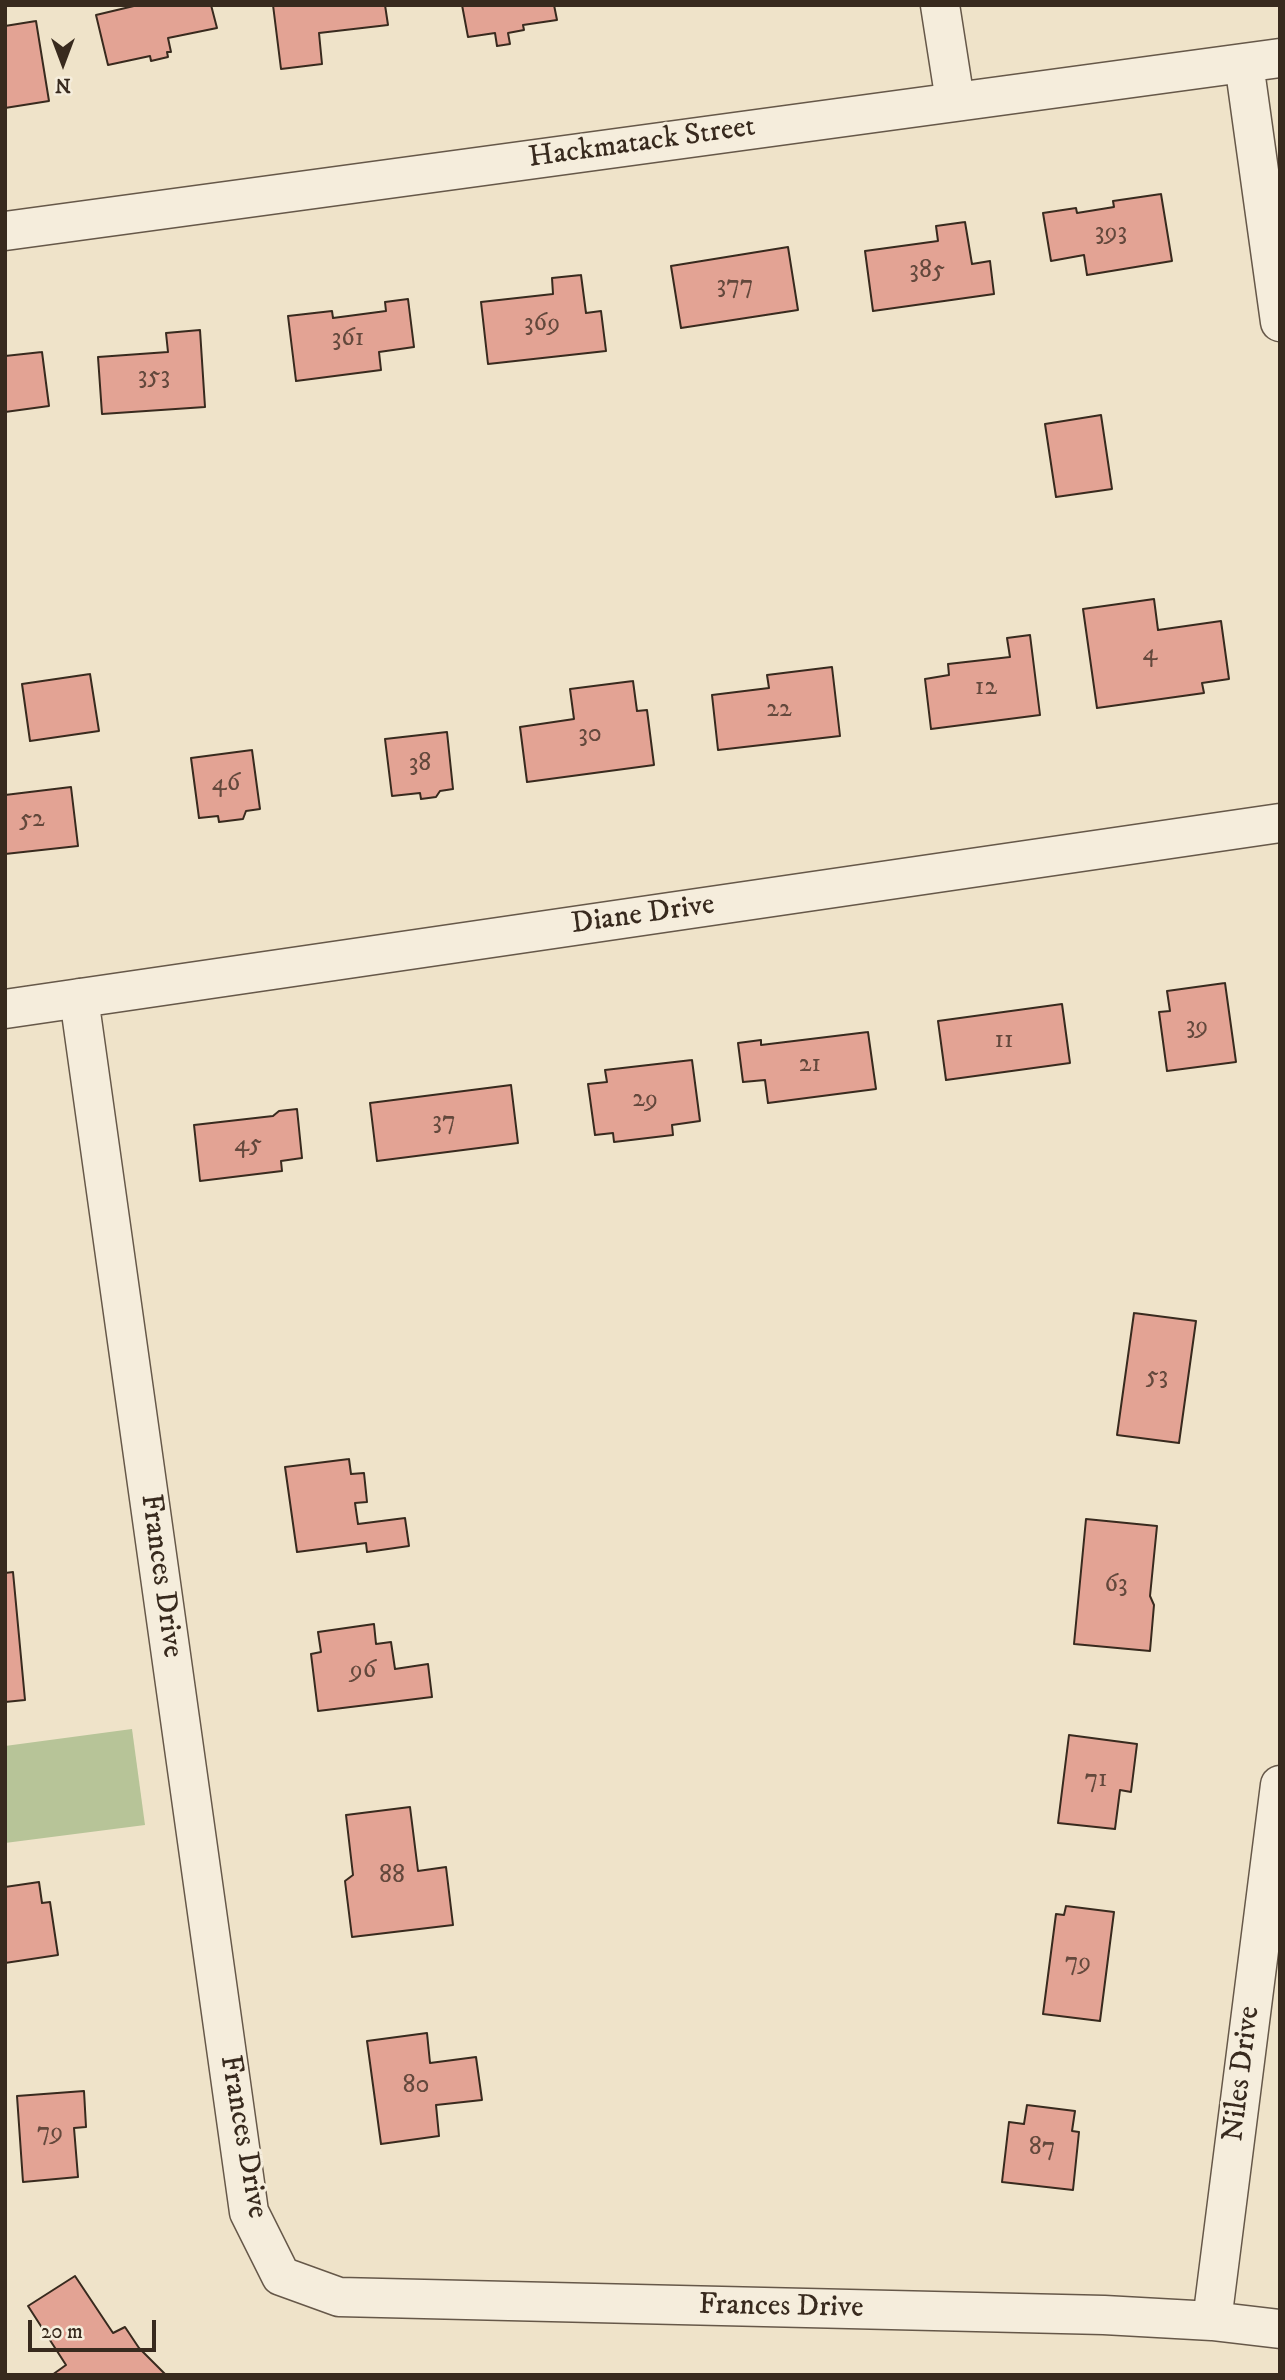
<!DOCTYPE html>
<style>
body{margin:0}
#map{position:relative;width:1285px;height:2380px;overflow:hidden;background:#efe3c9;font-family:"IM FELL DW Pica",serif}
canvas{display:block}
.frame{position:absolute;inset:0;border:7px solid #382a1e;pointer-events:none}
.north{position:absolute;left:28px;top:28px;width:70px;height:70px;-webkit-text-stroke:5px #f5eddc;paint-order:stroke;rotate:180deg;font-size:19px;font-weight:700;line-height:28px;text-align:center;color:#382a1e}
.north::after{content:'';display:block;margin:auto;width:24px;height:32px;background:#382a1e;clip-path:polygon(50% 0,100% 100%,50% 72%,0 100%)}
.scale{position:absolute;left:28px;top:2320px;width:128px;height:32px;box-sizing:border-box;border:4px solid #382a1e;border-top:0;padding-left:9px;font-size:21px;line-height:24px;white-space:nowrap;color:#382a1e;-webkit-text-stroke:5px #f5eddc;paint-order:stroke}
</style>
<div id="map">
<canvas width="1285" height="2380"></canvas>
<div class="frame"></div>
<div class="north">N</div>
<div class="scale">20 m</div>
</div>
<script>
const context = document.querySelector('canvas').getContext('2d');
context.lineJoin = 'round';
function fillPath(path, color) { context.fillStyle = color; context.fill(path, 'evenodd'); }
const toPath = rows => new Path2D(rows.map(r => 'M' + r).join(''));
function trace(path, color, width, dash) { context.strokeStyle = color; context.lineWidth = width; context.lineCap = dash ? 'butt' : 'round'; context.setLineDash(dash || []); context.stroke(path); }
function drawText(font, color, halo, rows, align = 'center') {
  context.font = font + ' "IM FELL DW Pica",serif'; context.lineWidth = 6; context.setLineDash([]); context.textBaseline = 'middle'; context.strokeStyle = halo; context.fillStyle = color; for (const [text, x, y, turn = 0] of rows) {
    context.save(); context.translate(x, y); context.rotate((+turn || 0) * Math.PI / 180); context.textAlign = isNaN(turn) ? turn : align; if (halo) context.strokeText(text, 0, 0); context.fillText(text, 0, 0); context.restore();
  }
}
const green = toPath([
 [132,1729,145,1825,5,1843,5,1746]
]);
const building = toPath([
 [138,5,211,5,217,28,168,38,171,52,167,52,168,57,151,61,150,56,108,65,96,15,138,5],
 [273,5,385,5,388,25,319,33,322,64,281,69,273,5],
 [462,5,554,5,557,20,523,25,524,30,508,33,510,44,497,46,495,33,468,37,462,5],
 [36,21,49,101,5,108,5,26,36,21],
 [1161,194,1172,261,1087,275,1084,255,1051,261,1043,213,1076,208,1077,213,1114,207,1113,201,1161,194],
 [965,222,972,264,990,261,994,294,873,311,865,251,938,241,936,226,965,222],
 [788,247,798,310,681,328,671,266,788,247],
 [581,275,586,313,601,311,606,351,488,364,481,302,553,294,552,278,581,275],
 [408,299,414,347,379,352,381,370,296,381,288,316,332,311,333,318,386,311,385,302,408,299],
 [200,330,205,407,102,414,98,357,168,352,166,333,200,330],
 [42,352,49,406,5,412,5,356,42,352],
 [1101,415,1112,489,1056,497,1045,424,1101,415],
 [1154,599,1158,630,1221,621,1229,679,1202,683,1204,693,1097,708,1083,609,1154,599],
 [1030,635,1040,715,931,729,925,679,949,675,948,664,1010,657,1007,638,1030,635],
 [832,667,840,736,718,750,712,695,769,688,767,675,832,667],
 [90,674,99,731,30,741,22,684,90,674],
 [633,681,637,711,647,710,654,765,527,782,520,727,574,719,570,689,633,681],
 [447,732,453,789,440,791,436,797,421,799,420,793,392,796,385,739,447,732],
 [252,750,260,809,246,811,243,819,219,822,218,816,199,818,191,758,252,750],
 [71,787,78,846,5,854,5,795,71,787],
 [1225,983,1236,1062,1167,1071,1159,1012,1170,1011,1167,991,1225,983],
 [1062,1004,1070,1063,946,1080,938,1021,1062,1004],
 [868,1032,876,1089,768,1103,765,1080,743,1082,738,1043,761,1040,761,1045,868,1032],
 [692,1060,700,1121,672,1125,673,1135,614,1142,613,1133,595,1135,588,1084,607,1082,605,1070,692,1060],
 [511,1085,518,1143,377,1161,370,1103,511,1085],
 [297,1109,302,1158,281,1161,282,1171,200,1181,194,1125,273,1116,279,1111,297,1109],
 [1134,1313,1196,1321,1179,1443,1117,1435,1134,1313],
 [349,1459,351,1474,364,1473,367,1502,355,1503,358,1524,405,1518,409,1546,367,1552,366,1543,297,1552,285,1467,349,1459],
 [1086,1519,1157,1526,1150,1596,1154,1605,1150,1651,1074,1644,1086,1519],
 [13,1572,25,1700,5,1702,5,1573,13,1572],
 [374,1624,376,1644,391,1642,395,1669,428,1664,432,1697,318,1711,311,1654,321,1652,318,1632,374,1624],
 [1069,1735,1137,1744,1131,1792,1120,1790,1115,1829,1058,1823,1069,1735],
 [410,1807,418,1871,446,1867,453,1925,352,1937,345,1881,353,1875,346,1815,410,1807],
 [39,1882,42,1903,50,1902,58,1955,5,1963,5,1887,39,1882],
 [1066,1906,1114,1912,1100,2021,1043,2014,1056,1914,1064,1915,1066,1906],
 [427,2033,430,2063,476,2057,482,2100,436,2105,439,2136,381,2144,367,2041,427,2033],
 [84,2091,86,2127,74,2128,78,2177,23,2182,17,2096,84,2091],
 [1027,2105,1075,2111,1072,2131,1079,2132,1073,2190,1002,2182,1009,2122,1024,2124,1027,2105],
 [75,2276,113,2333,125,2327,139,2348,166,2375,52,2375,66,2365,28,2306,75,2276]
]);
const minor = toPath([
 [940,5,955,101],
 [1244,63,1280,322],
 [5,231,1280,58],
 [79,998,249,2212,281,2276,339,2297,1104,2315,1212,2321,1280,2329],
 [5,1009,1280,823],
 [1212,2321,1280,1785]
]);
const numberNames = [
 ["393",1111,234],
 ["385",927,272],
 ["377",735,287],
 ["369",542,325],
 ["361",348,340],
 ["353",154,378],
 ["4",1150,655],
 ["12",986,689],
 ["22",779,711],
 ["30",590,736],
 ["38",420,765],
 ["46",226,785],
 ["52",32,821],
 ["39",1197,1028],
 ["11",1004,1042],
 ["21",810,1066],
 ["29",645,1101],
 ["37",444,1123],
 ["45",248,1146],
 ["53",1157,1378],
 ["63",1116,1586],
 ["96",363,1672],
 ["71",1096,1781],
 ["88",392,1877],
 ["79",1078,1964],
 ["80",416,2087],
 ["79",50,2134],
 ["87",1042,2149]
];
const streetNames = [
 ["Hackmatack Street",642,144,-8],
 ["Diane Drive",643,916,-8],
 ["Frances Drive",160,1576,82],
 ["Niles Drive",1243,2074,-83],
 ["Frances Drive",242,2137,80],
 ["Frances Drive",781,2308,1]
];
fillPath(green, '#b7c498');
fillPath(building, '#e3a394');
trace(building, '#382a1e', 2);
trace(minor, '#665849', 41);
trace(minor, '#f5eddc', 38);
drawText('26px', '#63483c', null, numberNames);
drawText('30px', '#382a1e', '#f5eddc', streetNames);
</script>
